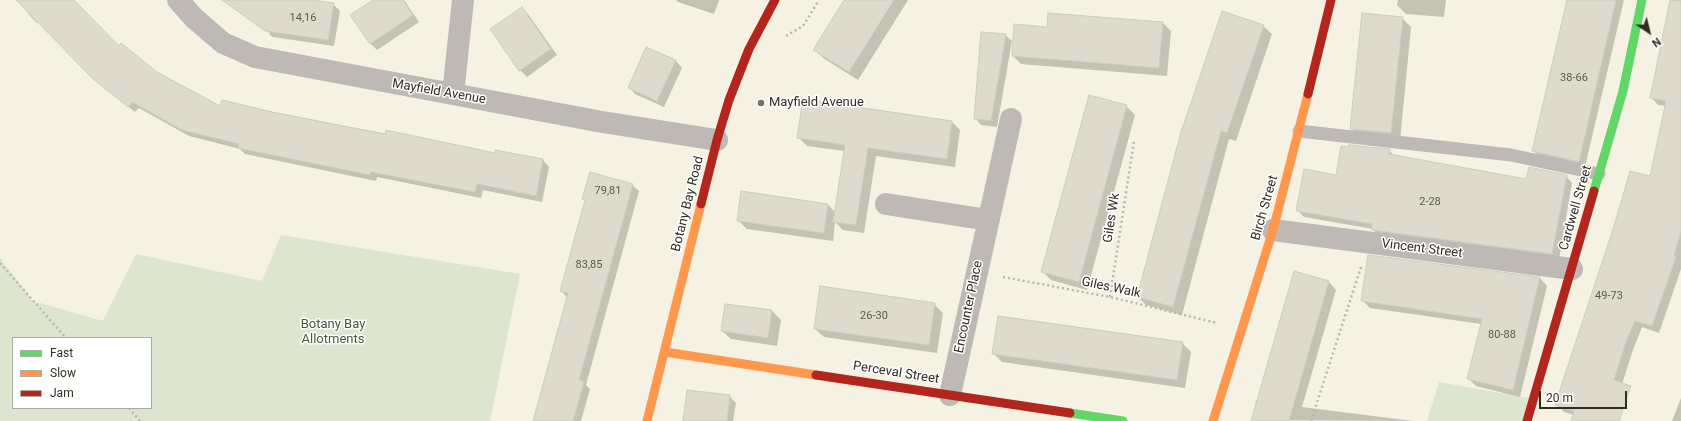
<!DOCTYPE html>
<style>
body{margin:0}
#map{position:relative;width:1681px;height:421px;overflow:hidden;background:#f5f2e3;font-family:Roboto,sans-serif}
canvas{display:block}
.legend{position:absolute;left:12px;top:337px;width:140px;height:72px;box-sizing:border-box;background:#fff;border:1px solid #acaba5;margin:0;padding:5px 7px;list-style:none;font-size:12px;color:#302d1f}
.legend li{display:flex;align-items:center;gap:8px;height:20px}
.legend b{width:20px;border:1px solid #acaba5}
.north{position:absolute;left:1629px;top:12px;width:40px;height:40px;-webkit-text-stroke:3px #fff;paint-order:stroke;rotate:145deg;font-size:11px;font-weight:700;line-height:16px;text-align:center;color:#302d1f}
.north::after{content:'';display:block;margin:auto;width:14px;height:18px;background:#302d1f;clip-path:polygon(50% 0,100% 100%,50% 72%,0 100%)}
.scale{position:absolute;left:1539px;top:391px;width:88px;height:18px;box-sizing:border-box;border:2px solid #302d1f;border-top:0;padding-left:5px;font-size:12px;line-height:14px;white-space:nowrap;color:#302d1f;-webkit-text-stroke:3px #fff;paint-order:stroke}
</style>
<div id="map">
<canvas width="1681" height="421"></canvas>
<ul class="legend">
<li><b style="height:5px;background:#63d668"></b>Fast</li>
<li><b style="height:5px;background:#ff974d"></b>Slow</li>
<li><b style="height:5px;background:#b3261e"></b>Jam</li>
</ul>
<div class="north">N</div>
<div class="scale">20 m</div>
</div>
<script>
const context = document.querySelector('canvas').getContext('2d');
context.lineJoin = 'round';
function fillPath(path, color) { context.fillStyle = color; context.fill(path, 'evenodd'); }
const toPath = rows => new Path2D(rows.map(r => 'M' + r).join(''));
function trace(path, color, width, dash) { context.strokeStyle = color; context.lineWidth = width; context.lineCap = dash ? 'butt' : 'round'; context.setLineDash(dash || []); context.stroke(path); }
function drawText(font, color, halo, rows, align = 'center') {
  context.font = font + ' Roboto,sans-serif'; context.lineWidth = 3; context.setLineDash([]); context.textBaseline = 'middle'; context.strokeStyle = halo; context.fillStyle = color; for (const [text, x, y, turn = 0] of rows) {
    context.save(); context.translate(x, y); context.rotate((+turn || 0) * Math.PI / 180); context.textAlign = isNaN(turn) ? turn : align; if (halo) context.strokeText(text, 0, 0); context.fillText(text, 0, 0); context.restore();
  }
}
const green = toPath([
 [281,235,520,274,490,421,0,421,0,258,33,301,103,321,136,254,262,281],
 [13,338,151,338,151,408,13,408],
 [1439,382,1534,399,1527,421,1427,421]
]);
const shadow = toPath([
 [18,0,73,0,119,47,156,72,221,108,272,113,495,154,543,160,549,167,542,202,483,190,481,198,377,177,376,181,245,154,240,149,189,136,139,108,135,112,100,84,39,22,37,23,31,17],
 [224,0,305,0,333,4,340,11,334,46,273,37,269,34,270,33],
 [374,0,404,0,419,22,377,50,371,44,352,15],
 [676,0,719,0,714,14,678,2],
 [845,0,908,0,858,80,823,58,815,49],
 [1398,0,1446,0,1444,17,1406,14,1397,5],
 [1568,0,1624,0,1585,167,1540,158,1534,151],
 [1671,0,1681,0,1681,269,1659,333,1642,327,1633,350,1621,387,1613,421,1572,421,1574,415,1564,412,1556,404,1651,177,1666,106,1658,105,1651,97],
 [522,8,528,14,557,55,527,77,520,70,491,29],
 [1049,14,1163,23,1171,31,1167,76,1021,64,1013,56,1047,28],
 [1402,18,1411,27,1400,141,1360,137,1351,128],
 [1263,26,1272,34,1236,141,1229,139,1182,315,1146,305,1138,297],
 [1005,35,1012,41,997,127,981,125,975,118],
 [646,48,676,61,682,68,664,107,635,94,629,87],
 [1126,106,1135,115,1087,290,1051,280,1042,271],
 [952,122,960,130,955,167,876,156,864,233,843,230,835,222,833,241,747,229,738,220,742,192,828,205,836,213,845,151,807,146,798,137],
 [1389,150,1395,157,1527,180,1566,176,1572,183,1559,260,1379,236,1373,229,1304,217,1298,211,1337,176],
 [632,185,639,191,586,385,590,389,581,421,534,421,568,298,561,291,586,201,583,199],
 [1369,256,1540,278,1547,286,1520,397,1476,386,1468,378,1481,324,1370,308,1362,300],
 [1329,282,1336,290,1302,407,1413,421,1253,420,1256,400,1258,400],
 [934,304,943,313,937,353,824,337,815,329],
 [726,305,772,311,781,320,777,346,731,339,722,331],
 [1182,343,1191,352,1185,388,1002,362,993,353],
 [729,396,736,403,733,421,684,421],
 [1681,398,1681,421,1672,421]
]);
const building = toPath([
 [16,0,74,0,119,46,121,43,157,72,220,106,222,100,272,112,385,134,386,130,495,153,495,150,543,159,536,196,477,184,475,192,371,172,370,175,238,148,239,144,182,130,132,102,128,107,92,78,16,0],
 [222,0,312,0,334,3,328,40,265,31,222,0],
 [373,0,403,0,413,15,370,44,350,15,373,0],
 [844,0,894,0,849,72,813,50,844,0],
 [1567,0,1616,0,1579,162,1532,151,1567,0],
 [1670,0,1681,1,1681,231,1674,256,1676,257,1652,326,1635,321,1626,342,1614,380,1631,386,1619,421,1571,421,1574,411,1555,405,1614,226,1630,171,1650,176,1666,101,1650,98,1670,0],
 [522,7,551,49,519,71,490,29,522,7],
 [1222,11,1264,25,1227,133,1221,131,1173,307,1137,297,1181,132,1222,11],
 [1048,13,1163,22,1159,68,1012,56,1014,24,1047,27,1048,13],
 [1362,13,1403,17,1391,133,1350,129,1362,13],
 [981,32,1006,34,991,121,974,119,981,32],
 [646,47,676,60,657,101,628,88,646,47],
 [1089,95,1127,105,1079,282,1041,272,1089,95],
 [803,99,952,121,947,159,868,148,856,225,833,222,845,145,797,138,803,99],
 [1349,145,1390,149,1389,154,1526,179,1529,167,1567,175,1552,254,1372,230,1372,224,1296,211,1304,169,1336,175,1341,146,1349,147,1349,145],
 [590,172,633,184,579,380,584,382,573,421,533,421,568,293,560,291,585,200,582,199,590,172],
 [741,191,828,204,824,233,737,221,741,191],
 [1368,255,1540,277,1513,390,1467,379,1482,319,1361,301,1368,255],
 [1294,271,1329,281,1289,421,1251,421,1294,271],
 [820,286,935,303,929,345,814,329,820,286],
 [725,304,772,310,768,338,721,331,725,304],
 [998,316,1183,342,1177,380,992,354,998,316],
 [687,390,730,395,727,421,683,421,687,390]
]);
const path = toPath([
 [786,36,803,26,819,0],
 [0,263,66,338],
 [1003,277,1110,297,1217,323],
 [1110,297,1134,141],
 [129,408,140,421],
 [1311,421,1361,267]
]);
const lane = toPath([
 [1299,131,1511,155,1599,174]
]);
const street = toPath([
 [178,0,194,18,223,43,255,57,597,121,596,121,717,140],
 [453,94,463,0],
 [886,204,988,220],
 [1273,230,1572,269],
 [950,395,1011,119]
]);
const fast = toPath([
 [1594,191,1623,91,1642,0],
 [1070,413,1123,421]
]);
const slow = toPath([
 [665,352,816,375],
 [647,421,701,204],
 [1213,421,1273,230,1308,94]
]);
const jam = toPath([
 [1308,94,1331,0],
 [701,204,717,140,729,100,749,49,775,0],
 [816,375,1070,413],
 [1527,421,1594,191]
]);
const markers = [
 [761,103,4,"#757264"]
];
const numberNames = [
 ["14,16",303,18],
 ["38-66",1574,78],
 ["79,81",608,191],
 ["2-28",1430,202],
 ["83,85",589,265],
 ["49-73",1609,296],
 ["26-30",874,316],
 ["80-88",1502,335]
];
const streetNames = [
 ["Mayfield Avenue",439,92,10],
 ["Botany Bay Road",688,204,-76],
 ["Birch Street",1265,208,-74],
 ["Cardwell Street",1576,208,-74],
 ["Giles Wk",1112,218,-81],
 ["Vincent Street",1422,249,7],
 ["Giles Walk",1111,288,12],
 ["Encounter Place",969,307,-78],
 ["Perceval Street",896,373,9]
];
const poiNames = [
 ["Mayfield Avenue",769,103]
];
const parkNames = [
 ["Botany Bay",333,325],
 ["Allotments",333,340]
];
fillPath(green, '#dde4d0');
fillPath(shadow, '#0003');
fillPath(building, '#dedbce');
trace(building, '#ceccbf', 1);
trace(path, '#b9b5af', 2.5, [2, 3]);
trace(lane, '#beb9b5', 13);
trace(street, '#beb9b5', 22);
trace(fast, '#63d668', 9);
trace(slow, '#ff974d', 9);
trace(jam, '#b3261e', 9);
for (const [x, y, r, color] of markers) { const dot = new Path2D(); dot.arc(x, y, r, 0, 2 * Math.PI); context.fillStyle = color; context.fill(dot); trace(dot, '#fff', 1.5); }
drawText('11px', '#5c5a4c', null, numberNames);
drawText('13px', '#302d1f', '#fff', streetNames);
drawText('13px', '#302d1f', '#fff', poiNames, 'left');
drawText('13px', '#445d34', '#fff', parkNames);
</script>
